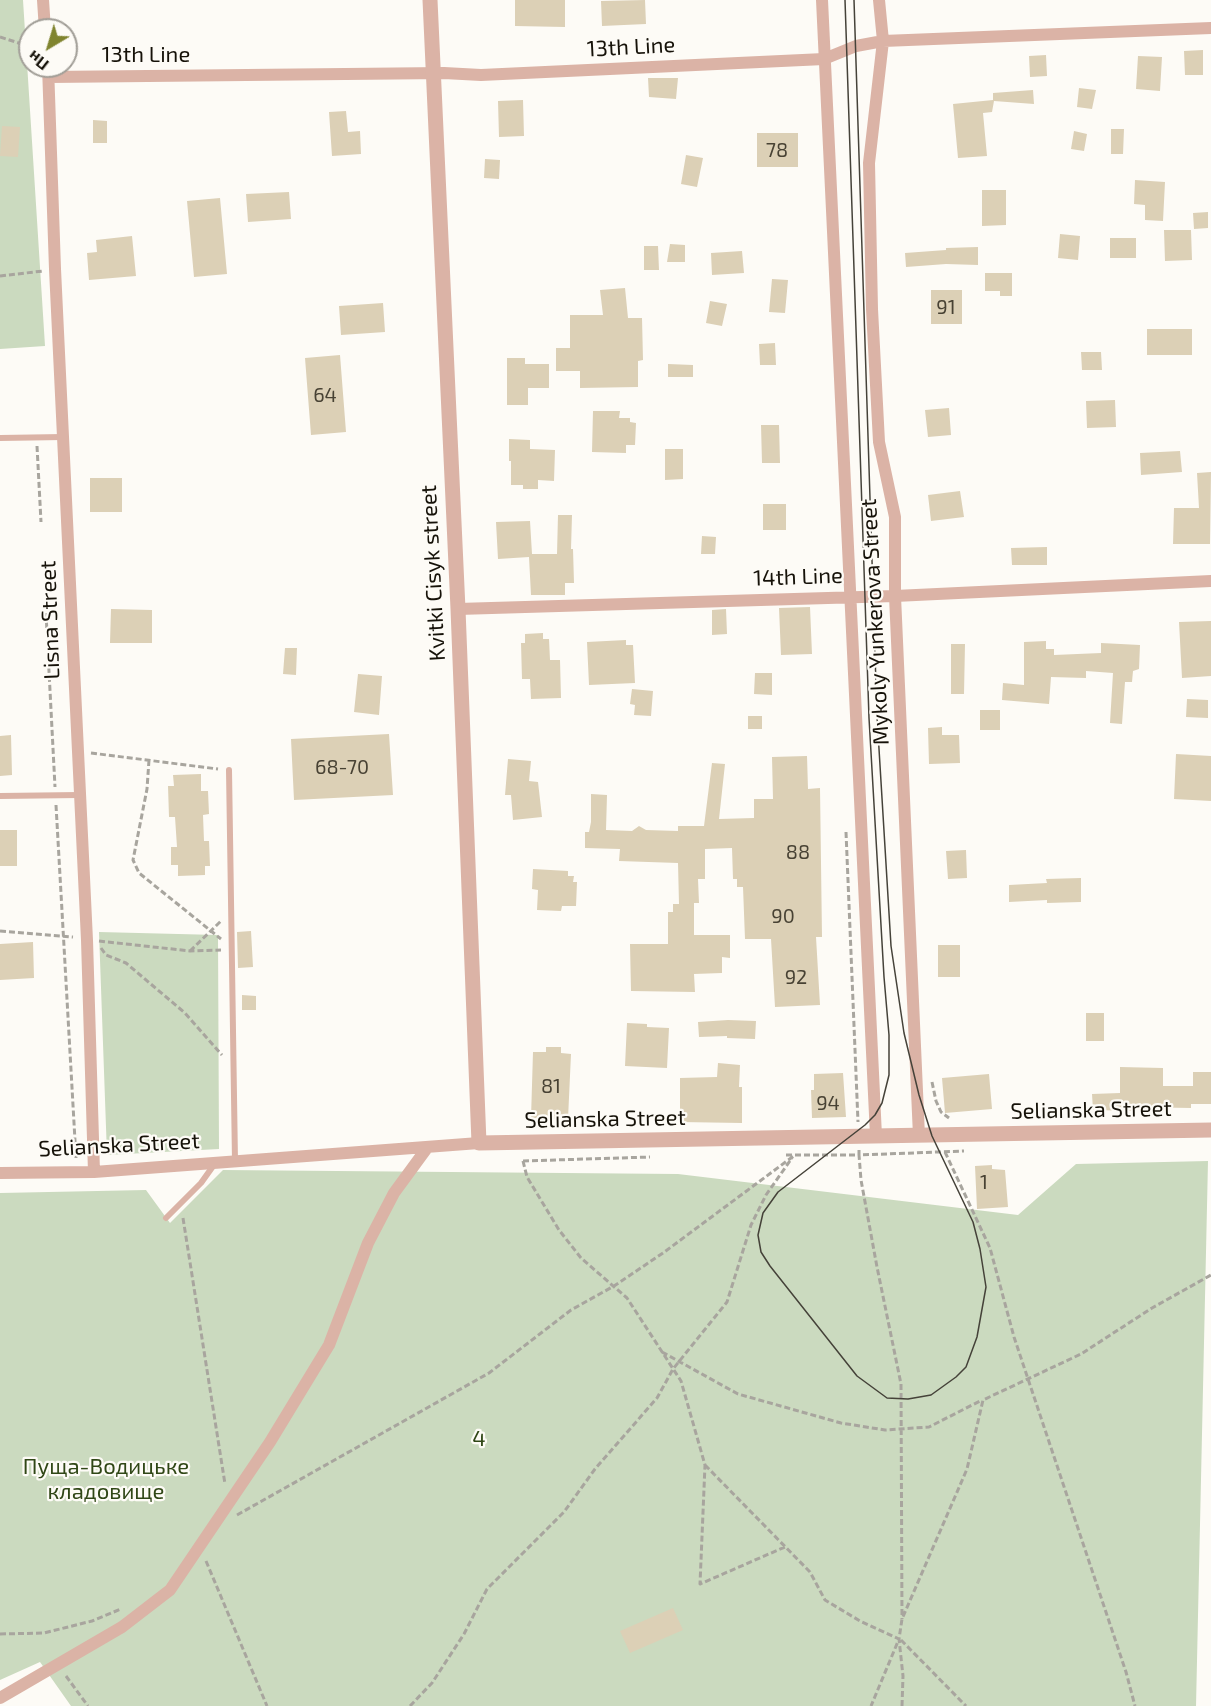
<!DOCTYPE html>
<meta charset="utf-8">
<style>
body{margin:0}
#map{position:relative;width:1211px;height:1706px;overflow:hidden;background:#fdfbf6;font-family:"Exo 2",sans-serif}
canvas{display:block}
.north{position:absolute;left:18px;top:18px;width:60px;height:60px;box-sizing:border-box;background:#fdfbf6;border:2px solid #a19e97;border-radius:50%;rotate:218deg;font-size:16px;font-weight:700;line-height:24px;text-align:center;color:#161209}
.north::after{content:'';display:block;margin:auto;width:21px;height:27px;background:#80842f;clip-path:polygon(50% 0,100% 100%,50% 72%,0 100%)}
</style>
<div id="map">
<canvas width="1211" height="1706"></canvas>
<div class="north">Пн</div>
</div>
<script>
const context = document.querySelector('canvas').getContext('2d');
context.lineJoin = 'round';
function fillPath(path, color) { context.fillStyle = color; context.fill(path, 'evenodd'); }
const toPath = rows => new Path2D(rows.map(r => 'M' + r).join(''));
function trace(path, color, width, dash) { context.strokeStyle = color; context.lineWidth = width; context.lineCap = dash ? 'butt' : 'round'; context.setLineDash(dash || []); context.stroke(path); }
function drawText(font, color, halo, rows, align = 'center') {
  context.font = font + ' "Exo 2",sans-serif'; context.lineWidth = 4.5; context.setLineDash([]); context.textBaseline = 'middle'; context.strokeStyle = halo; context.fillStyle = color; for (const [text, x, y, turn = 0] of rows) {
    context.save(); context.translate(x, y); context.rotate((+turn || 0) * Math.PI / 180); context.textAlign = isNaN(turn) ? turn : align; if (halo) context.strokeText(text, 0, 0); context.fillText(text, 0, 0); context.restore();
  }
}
const green = toPath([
 [0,0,23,0,45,346,0,349],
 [99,932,218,935,219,1149,107,1155],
 [1208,1161,1196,1706,71,1706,40,1662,0,1680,0,1193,146,1190,170,1223,223,1170,678,1174,1018,1215,1076,1164]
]);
const building = toPath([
 [515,0,565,0,565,27,515,26],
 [645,0,646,24,602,26,601,1],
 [1203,50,1203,75,1185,75,1184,51],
 [1046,55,1047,76,1030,77,1029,56],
 [1138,56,1162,57,1160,91,1136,89],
 [648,78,678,78,676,99,649,97],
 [1079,88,1096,90,1092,109,1077,107],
 [1033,90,1034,104,994,101,992,112,983,113,987,156,958,158,953,104,993,100,993,93],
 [523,100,524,136,499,137,498,101],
 [346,111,348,132,360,131,361,154,332,156,329,112],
 [93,120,107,121,107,143,93,143],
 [2,126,20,127,18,157,0,156],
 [1111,129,1124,129,1123,154,1111,154],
 [1074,131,1087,134,1084,151,1071,149],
 [757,133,798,133,798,167,757,167],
 [686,155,703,158,697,187,681,184],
 [485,159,500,160,499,179,484,178],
 [1135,180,1165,182,1163,221,1145,220,1145,205,1134,204],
 [982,190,1006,190,1006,225,982,226],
 [289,192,291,219,248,222,246,194],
 [220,198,227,274,194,277,187,201],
 [1208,212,1208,228,1194,229,1193,213],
 [1164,230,1191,230,1192,260,1165,261],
 [1060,234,1080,236,1078,260,1058,258],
 [132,236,136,276,89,280,87,253,97,252,96,240],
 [1110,238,1136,238,1136,258,1110,258],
 [670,244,685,245,685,262,667,262],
 [644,246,658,246,659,270,644,270],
 [978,247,978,265,946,264,906,267,905,253,946,250,946,248],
 [742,251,744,273,712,275,711,253],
 [985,273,1012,273,1012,296,1000,296,1000,291,985,291],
 [772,279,788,280,785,313,769,312],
 [625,288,628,318,642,318,643,360,638,361,638,387,580,388,580,371,556,371,556,348,570,348,570,315,603,315,600,290],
 [931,290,962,290,962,324,931,324],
 [710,301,727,304,722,326,706,323],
 [383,303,385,332,341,335,339,306],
 [1147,329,1192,329,1192,355,1147,355],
 [775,343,776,365,760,365,759,344],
 [1081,352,1101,352,1102,370,1082,370],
 [340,355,346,432,311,435,305,358],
 [507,358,525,358,525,364,549,364,549,388,528,388,528,405,507,405],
 [668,364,693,365,693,377,668,377],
 [1115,400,1116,427,1087,428,1086,401],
 [949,408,951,435,928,437,925,410],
 [593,411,620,411,619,418,630,418,630,422,636,423,635,445,626,445,626,453,592,452],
 [761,425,779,425,780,463,762,463],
 [509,439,530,440,530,449,555,450,554,481,538,480,538,489,523,489,523,485,511,485,511,461,509,461],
 [665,449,683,449,683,479,665,480],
 [1180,451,1182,472,1141,475,1140,453],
 [1211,472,1210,544,1173,544,1174,508,1199,508,1197,473],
 [90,478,122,478,122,512,90,512],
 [960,491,964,517,931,521,928,495],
 [763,504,786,504,786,530,763,530],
 [558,515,572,515,571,549,573,549,574,583,565,583,565,595,531,595,529,557,498,559,496,522,530,521,532,554,557,554],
 [702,536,716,537,715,554,701,554],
 [1047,547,1047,565,1012,565,1011,548],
 [810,607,812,654,781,655,779,608],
 [111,609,152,610,152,643,110,643],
 [726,609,727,634,712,635,712,610],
 [1211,621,1211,676,1182,678,1179,622],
 [543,633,543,639,549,639,550,660,560,660,561,698,531,699,530,679,522,679,521,643,525,643,525,634],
 [626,640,626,645,633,645,635,683,589,685,587,642],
 [1046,641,1046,649,1054,649,1054,655,1101,653,1101,643,1140,645,1139,669,1133,671,1132,682,1125,682,1122,724,1110,723,1113,673,1086,671,1086,678,1051,677,1049,704,1002,700,1003,683,1024,685,1024,642],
 [951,644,965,644,964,694,951,694],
 [285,648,297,648,296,675,283,674],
 [755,673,772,673,772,695,754,694],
 [358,674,382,676,379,715,354,712],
 [632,689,653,691,651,716,634,715,635,705,630,704],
 [1187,699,1208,700,1208,718,1186,717],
 [980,710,1000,710,1000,730,980,730],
 [748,716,762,716,762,729,748,729],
 [942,727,942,735,959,735,960,763,929,764,928,728],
 [389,734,393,795,294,800,291,739],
 [11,735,12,775,0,776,0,736],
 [1176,754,1211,756,1211,801,1174,799],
 [807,756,808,789,820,788,822,937,816,937,820,1005,775,1007,771,939,745,939,743,887,737,887,737,879,733,879,732,848,705,849,705,879,698,879,699,903,694,903,694,935,730,935,730,958,722,957,722,973,694,974,695,992,631,991,630,944,668,944,668,912,673,912,673,904,679,904,678,863,619,861,620,849,585,848,585,832,589,832,591,822,591,794,607,795,606,830,632,831,639,826,646,830,678,831,678,826,704,826,712,763,725,764,719,819,754,818,754,799,773,799,772,757],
 [508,759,531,761,529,781,538,782,542,817,513,820,511,795,505,795],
 [201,774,201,791,208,791,209,814,203,815,204,841,209,841,210,866,205,866,205,875,178,876,178,865,171,865,171,847,177,847,175,817,169,817,168,786,174,786,173,775],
 [0,830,17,830,17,866,0,866],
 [966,850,967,878,948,879,946,851],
 [533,869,568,871,568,876,574,876,573,882,577,882,576,906,562,906,561,911,537,910,538,890,532,889],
 [1081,878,1081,902,1047,903,1047,900,1009,902,1009,885,1047,883,1046,879],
 [251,931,253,967,238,968,237,932],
 [33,942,34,978,0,980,0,944],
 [938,945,960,945,960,977,938,977],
 [242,995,256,996,256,1010,242,1010],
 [1086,1013,1104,1013,1104,1041,1086,1041],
 [728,1020,756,1021,755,1039,727,1038,727,1036,699,1037,698,1022],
 [627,1023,647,1024,647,1027,669,1028,667,1068,625,1066],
 [546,1047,561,1047,561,1053,571,1054,568,1119,531,1118,533,1052,546,1052],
 [718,1063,740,1065,739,1087,742,1087,742,1123,680,1122,680,1078,717,1077],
 [1120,1067,1163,1068,1163,1086,1193,1086,1193,1072,1211,1072,1211,1104,1191,1104,1191,1108,1134,1107,1134,1111,1093,1110,1092,1094,1120,1093],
 [843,1073,846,1117,812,1118,811,1090,814,1090,814,1074],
 [989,1074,992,1109,945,1113,942,1078],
 [992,1165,992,1169,1005,1170,1008,1207,977,1209,975,1166],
 [673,1608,683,1630,630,1653,620,1631]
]);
const path = toPath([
 [0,37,22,44,27,37,30,37],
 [0,276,43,271],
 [37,446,41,522],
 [46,613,55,787],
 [91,753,218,769],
 [149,760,147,789,133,860,139,873,221,939],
 [56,805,76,1158],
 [846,832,858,1122],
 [0,931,73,937],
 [99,941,190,951,221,950],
 [101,948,106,955,126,963,185,1013,222,1055],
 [190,951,221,921],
 [932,1082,936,1101,941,1112,949,1118],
 [859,1150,859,1155,964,1151],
 [945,1152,990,1248,1014,1337,1126,1672,1135,1706],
 [786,1155,859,1155,861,1180,877,1267,901,1384,902,1619],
 [523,1161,650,1157],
 [523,1161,527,1177,559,1230,581,1258,627,1298,681,1381,705,1465,700,1584,785,1547],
 [183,1218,225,1484],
 [662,1352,738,1394,841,1423,885,1430,929,1427,982,1400],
 [705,1465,810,1572,825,1600,860,1621,899,1639,871,1706],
 [237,1515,489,1373,571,1310,614,1286,663,1253,795,1155],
 [206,1561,267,1706],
 [0,1634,44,1633,92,1621,121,1609],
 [901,1640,966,1706],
 [66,1676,88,1706],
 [410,1706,432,1683,464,1634,487,1589,564,1512,595,1469,657,1398,673,1369,727,1302,751,1225,766,1195,792,1158],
 [902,1706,903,1676,899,1639,902,1619,967,1469,983,1400,1081,1354,1152,1308,1211,1275]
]);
const service = toPath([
 [0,438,63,437],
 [229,770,235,1161],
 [0,796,79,795],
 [166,1218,201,1183,216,1162]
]);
const minor = toPath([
 [43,0,45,30],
 [822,0,876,1136],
 [879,0,883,41,869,163,872,309,879,442,895,517,895,596,919,1136],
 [48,66,55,269,87,940,94,1172],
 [49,77,444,73,481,75,824,59,856,46,883,41,1211,28],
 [458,609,895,596,1211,581],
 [0,1173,94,1172,479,1143],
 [0,1698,122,1627,170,1590,270,1442,329,1345,368,1243,394,1193,427,1148]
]);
const tertiary = toPath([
 [430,0,458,609,479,1143,1211,1130]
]);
const tram = toPath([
 [845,0,869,718,884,977,889,1035,889,1075,882,1103,875,1115,865,1125,778,1192,763,1213,758,1235,761,1252,770,1266,857,1376,887,1398,908,1399,931,1395,956,1377,966,1367,977,1337,986,1287,980,1249,973,1222,932,1136,919,1095,904,1033,891,946,877,716,854,0]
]);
const numberNames = [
 ["78",777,150],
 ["91",946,307],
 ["64",325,395],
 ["68-70",342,767],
 ["88",798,852],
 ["90",783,916],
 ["92",796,977],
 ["81",551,1086],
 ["94",828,1103],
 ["1",984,1182]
];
const streetNames = [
 ["13th Line",631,47,-3],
 ["13th Line",146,55],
 ["Kvitki Cisyk street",433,573,-93],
 ["14th Line",798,577,-2],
 ["Lisna Street",50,620,-92],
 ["Mykoly Yunkerova Street",875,622,-93],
 ["Selianska Street",1091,1110,-1],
 ["Selianska Street",605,1119,-1],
 ["Selianska Street",119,1145,-3]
];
const parkNames = [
 ["4",479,1439],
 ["Пуща-Водицьке",106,1467],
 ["кладовище",106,1492]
];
fillPath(green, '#cbdabf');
fillPath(building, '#dcd0b6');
trace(path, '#a8a59e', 3, [6, 3]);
trace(service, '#dbb3a6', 6);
trace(minor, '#dbb3a6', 12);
trace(tertiary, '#dbb3a6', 15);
trace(tram, '#454239', 1.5);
drawText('20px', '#484234', null, numberNames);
drawText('22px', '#161209', '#fdfbf6', streetNames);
drawText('22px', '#304716', '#fdfbf6', parkNames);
</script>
